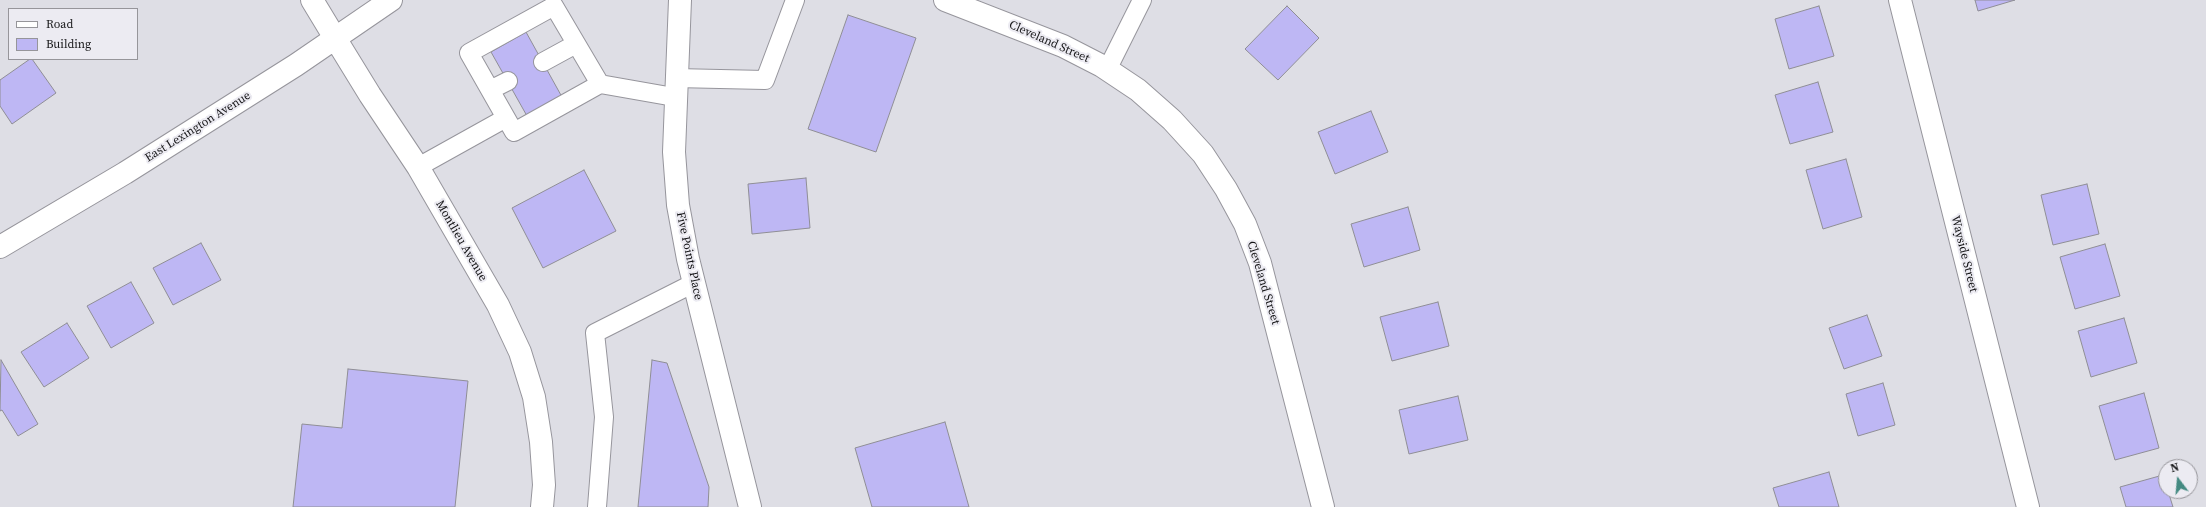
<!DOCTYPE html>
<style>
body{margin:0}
#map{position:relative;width:2206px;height:507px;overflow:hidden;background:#dedee5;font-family:"Source Serif 4",serif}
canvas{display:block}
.legend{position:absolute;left:8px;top:8px;width:130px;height:52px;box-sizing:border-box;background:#ecebf2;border:1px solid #96959a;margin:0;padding:5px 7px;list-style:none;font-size:12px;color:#151517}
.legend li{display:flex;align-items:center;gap:8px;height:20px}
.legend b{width:20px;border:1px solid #96959a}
.north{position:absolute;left:2158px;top:459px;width:40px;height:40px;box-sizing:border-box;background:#ecebf2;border:1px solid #96959a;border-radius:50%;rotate:344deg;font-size:11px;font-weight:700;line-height:16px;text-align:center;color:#151517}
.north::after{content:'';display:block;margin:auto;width:14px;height:18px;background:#448a82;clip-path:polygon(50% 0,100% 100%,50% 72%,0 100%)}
</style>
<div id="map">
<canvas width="2206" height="507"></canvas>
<ul class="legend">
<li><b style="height:5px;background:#fff"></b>Road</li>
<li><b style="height:11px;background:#beb7f4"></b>Building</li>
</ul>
<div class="north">N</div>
</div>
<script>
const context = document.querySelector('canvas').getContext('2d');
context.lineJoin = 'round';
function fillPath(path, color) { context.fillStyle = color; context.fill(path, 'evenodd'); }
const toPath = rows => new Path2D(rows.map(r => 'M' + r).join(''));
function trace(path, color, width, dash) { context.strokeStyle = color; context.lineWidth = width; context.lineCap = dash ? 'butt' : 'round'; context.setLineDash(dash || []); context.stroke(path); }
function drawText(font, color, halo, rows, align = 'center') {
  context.font = font + ' "Source Serif 4",serif'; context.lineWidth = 4; context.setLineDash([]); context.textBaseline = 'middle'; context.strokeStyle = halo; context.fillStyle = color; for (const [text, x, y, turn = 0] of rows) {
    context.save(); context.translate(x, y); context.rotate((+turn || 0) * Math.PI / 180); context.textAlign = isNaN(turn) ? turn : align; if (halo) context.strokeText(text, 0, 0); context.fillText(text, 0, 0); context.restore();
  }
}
const building = toPath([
 [1975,0,2015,0,1978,11,1975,0],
 [1287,6,1319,38,1278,80,1245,49,1287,6],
 [1819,6,1834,56,1789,69,1775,19,1819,6],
 [848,15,916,38,876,152,808,129,848,15],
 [526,32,562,97,527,116,491,52,526,32],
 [30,59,32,59,56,93,12,124,0,106,0,80,30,59],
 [1818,82,1833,132,1790,144,1775,95,1818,82],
 [1371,111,1388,152,1335,174,1318,132,1371,111],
 [1846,159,1862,217,1823,229,1806,170,1846,159],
 [584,170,616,231,543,268,512,208,584,170],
 [806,178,810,228,752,234,748,184,806,178],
 [2087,184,2099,234,2053,245,2041,195,2087,184],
 [1408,207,1420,250,1364,267,1351,224,1408,207],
 [201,243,221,280,173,305,153,268,201,243],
 [2105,244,2120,296,2075,309,2060,257,2105,244],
 [131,282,154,323,111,348,87,306,131,282],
 [1438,302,1449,346,1392,361,1380,317,1438,302],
 [1867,315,1882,356,1844,369,1829,328,1867,315],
 [2124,318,2137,363,2091,377,2078,331,2124,318],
 [67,323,89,358,44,387,21,352,67,323],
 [1,360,38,424,18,436,2,410,0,411,1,360],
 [652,360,667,363,709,487,708,507,638,507,652,360],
 [348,369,468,381,455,507,293,507,302,424,342,428,348,369],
 [1883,383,1895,425,1858,436,1846,394,1883,383],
 [2144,393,2159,448,2115,460,2099,406,2144,393],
 [1458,396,1468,440,1409,454,1399,410,1458,396],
 [945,422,969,507,872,507,855,448,945,422],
 [1829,472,1839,507,1779,507,1773,488,1829,472],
 [2163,475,2166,491,2168,491,2173,507,2126,507,2120,487,2163,475]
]);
const lane = toPath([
 [543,62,576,44],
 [1107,70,1142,0],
 [675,78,765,80,795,0],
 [600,84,554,6,469,53,514,132,600,84,674,97],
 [490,90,508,81],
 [418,167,506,118],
 [597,507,604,417,595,333,694,283]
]);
const street = toPath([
 [312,0,335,38],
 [680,0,674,152,678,205,688,259,750,507],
 [945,0,1063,46,1102,66,1138,90,1172,120,1203,154,1226,189,1245,224,1260,263,1323,507],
 [1900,0,2028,507]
]);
const secondary = toPath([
 [335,38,370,95,418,167,498,305,520,352,534,397,541,442,544,485,542,507],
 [0,247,125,173,296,65,391,0]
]);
const streetNames = [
 ["Cleveland Street",1049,42,24],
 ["East Lexington Avenue",198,127,-32],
 ["Montlieu Avenue",461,241,60],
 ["Wayside Street",1964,254,76],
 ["Five Points Place",689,256,78],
 ["Cleveland Street",1263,283,73]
];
fillPath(building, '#beb7f4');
trace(building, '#8f8e95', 1);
trace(lane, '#96959c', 20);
trace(street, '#96959c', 24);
trace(secondary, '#96959c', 24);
trace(lane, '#fff', 18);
trace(street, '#fff', 22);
trace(secondary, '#fff', 22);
drawText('12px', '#151517', '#ecebf2', streetNames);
</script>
